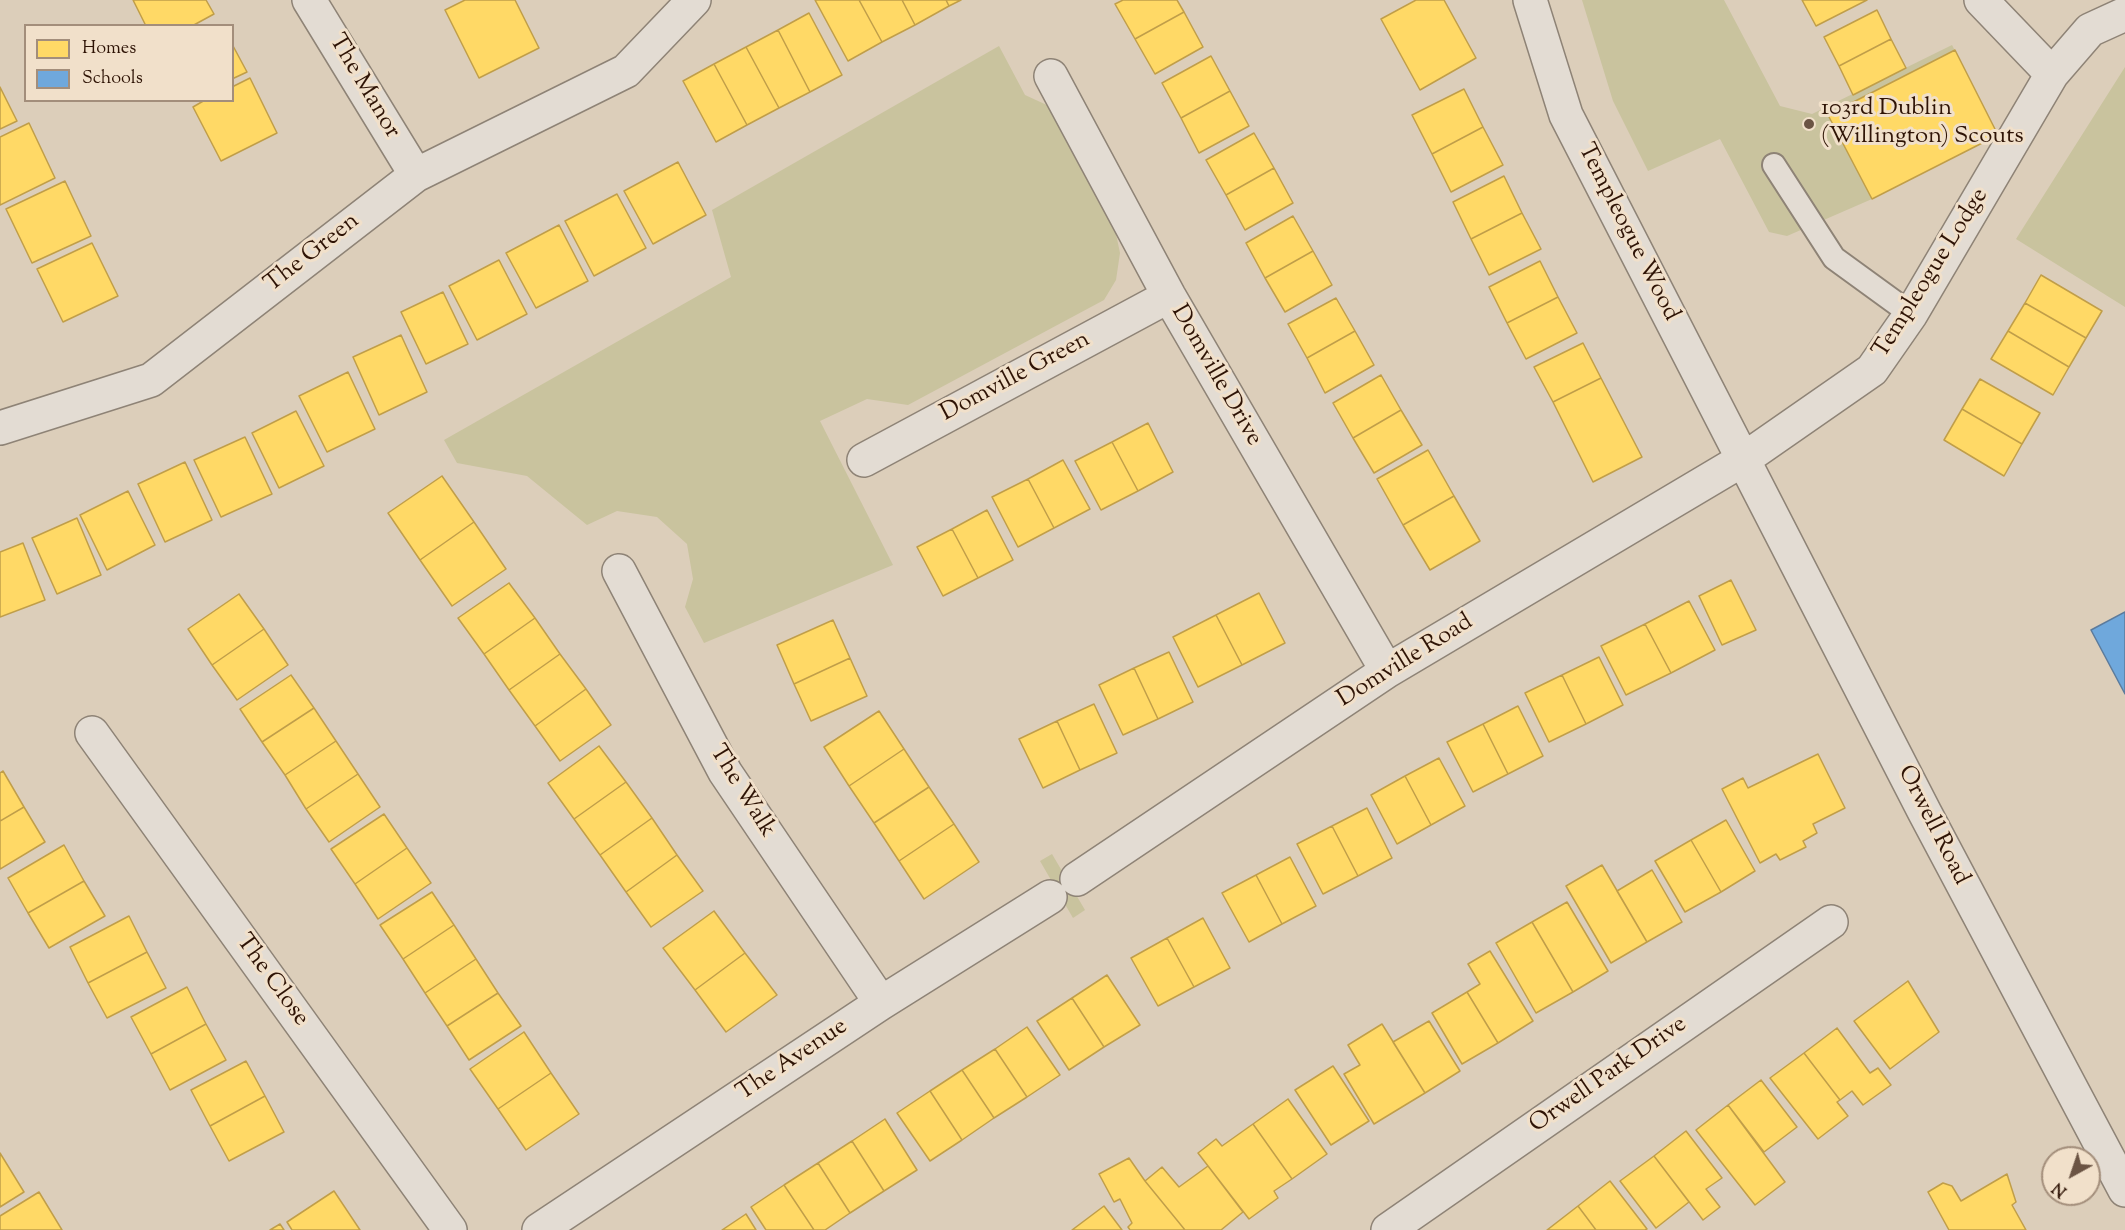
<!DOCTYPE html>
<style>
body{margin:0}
#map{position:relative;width:2125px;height:1230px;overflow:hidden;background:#dcceba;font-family:"Sorts Mill Goudy",serif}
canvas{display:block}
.legend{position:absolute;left:24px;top:24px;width:210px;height:78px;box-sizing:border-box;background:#f1e0ca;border:2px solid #a38e7b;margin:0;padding:8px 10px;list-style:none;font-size:18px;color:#2e1305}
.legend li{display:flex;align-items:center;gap:12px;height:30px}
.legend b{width:30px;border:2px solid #a38e7b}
.north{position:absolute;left:2041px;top:1146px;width:60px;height:60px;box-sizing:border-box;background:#f1e0ca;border:2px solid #a38e7b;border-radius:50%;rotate:220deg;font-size:16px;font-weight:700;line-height:24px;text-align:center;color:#2e1305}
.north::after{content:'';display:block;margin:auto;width:21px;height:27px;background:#6b5444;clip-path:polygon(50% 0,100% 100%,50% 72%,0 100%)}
</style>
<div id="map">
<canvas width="2125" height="1230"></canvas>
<ul class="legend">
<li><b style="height:16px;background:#ffd966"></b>Homes</li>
<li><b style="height:16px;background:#6fa8dc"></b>Schools</li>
</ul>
<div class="north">N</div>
</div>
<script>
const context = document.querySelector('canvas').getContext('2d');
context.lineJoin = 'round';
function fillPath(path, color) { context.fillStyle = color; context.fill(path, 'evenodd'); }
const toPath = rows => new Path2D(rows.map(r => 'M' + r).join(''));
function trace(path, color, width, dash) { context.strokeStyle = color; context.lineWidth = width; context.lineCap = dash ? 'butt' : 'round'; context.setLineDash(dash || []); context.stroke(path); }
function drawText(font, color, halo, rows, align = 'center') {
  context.font = font + ' "Sorts Mill Goudy",serif'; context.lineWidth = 6; context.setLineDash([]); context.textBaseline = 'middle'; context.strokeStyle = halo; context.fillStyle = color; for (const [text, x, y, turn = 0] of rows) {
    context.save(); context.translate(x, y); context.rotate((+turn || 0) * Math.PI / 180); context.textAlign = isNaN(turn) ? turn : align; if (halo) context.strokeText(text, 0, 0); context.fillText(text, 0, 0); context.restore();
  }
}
const green = toPath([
 [1582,0,1724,0,1780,106,1812,114,1952,45,1998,135,1872,199,1787,236,1769,232,1720,139,1648,171,1613,101],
 [999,46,1025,95,1049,106,1115,229,1120,253,1116,280,1104,300,908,405,867,399,820,421,893,565,704,643,685,607,693,579,687,544,657,517,617,511,587,525,527,476,457,463,444,440,731,277,712,210],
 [2125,67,2125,307,2016,239],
 [1052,854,1085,910,1073,918,1040,861]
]);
const homes = toPath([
 [133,0,206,0,214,14,192,26,146,26,133,0],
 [465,0,515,0,539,48,479,78,445,10,465,0],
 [815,0,859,0,882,42,848,61,815,0],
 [859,0,902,0,915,25,882,42,859,0],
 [902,0,946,0,949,6,915,25,902,0],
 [946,0,961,0,949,6,946,0],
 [1123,0,1177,0,1184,12,1135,39,1115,4,1123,0],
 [1416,0,1444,0,1476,58,1420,90,1381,19,1416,0],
 [1802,0,1867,0,1816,26,1802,0],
 [1877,10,1891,39,1839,66,1824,37,1877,10],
 [1184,12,1203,47,1155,74,1135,39,1184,12],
 [809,13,842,75,810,92,778,30,809,13],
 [778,30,810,92,779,108,746,47,778,30],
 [1891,39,1906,68,1853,95,1839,66,1891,39],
 [232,44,247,72,232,79,232,44],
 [746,47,779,108,747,125,714,64,746,47],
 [1955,50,1998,135,1872,199,1828,115,1955,50],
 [1211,56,1230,91,1181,118,1162,83,1211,56],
 [714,64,747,125,716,142,683,81,714,64],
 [250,78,277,133,221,161,193,107,205,100,232,100,232,87,250,78],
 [0,87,17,121,0,129,0,87],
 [1464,89,1483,127,1432,154,1412,115,1464,89],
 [1230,91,1249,126,1199,153,1181,118,1230,91],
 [29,123,55,178,0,205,0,137,29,123],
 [1483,127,1503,165,1451,192,1432,154,1483,127],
 [1254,133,1274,168,1226,195,1206,160,1254,133],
 [678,162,706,215,653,244,624,191,678,162],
 [1274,168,1293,203,1245,230,1226,195,1274,168],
 [1504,176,1522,213,1471,239,1453,202,1504,176],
 [65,181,91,236,32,263,6,209,65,181],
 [617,194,646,248,594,276,565,221,617,194],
 [1522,213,1541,249,1489,275,1471,239,1522,213],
 [1293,216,1313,251,1265,278,1246,243,1293,216],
 [559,225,588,281,536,308,506,253,559,225],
 [92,243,118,296,63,322,37,269,92,243],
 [1313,251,1332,285,1285,312,1265,278,1313,251],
 [499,260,527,314,477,340,449,286,499,260],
 [1540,261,1558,297,1507,323,1489,287,1540,261],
 [2041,275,2102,311,2086,338,2025,303,2041,275],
 [443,292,468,344,426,364,401,312,443,292],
 [1558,297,1577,333,1526,359,1507,323,1558,297],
 [1336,298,1355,331,1307,358,1288,324,1336,298],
 [2025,303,2086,338,2069,367,2008,331,2025,303],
 [1355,331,1374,365,1325,393,1307,358,1355,331],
 [2008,331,2069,367,2053,395,1991,359,2008,331],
 [401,335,427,392,379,415,353,357,401,335],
 [1583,343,1601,378,1553,402,1534,367,1583,343],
 [348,372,375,429,327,452,299,396,348,372],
 [1381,375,1401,410,1353,438,1333,403,1381,375],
 [1601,378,1642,457,1593,482,1553,402,1601,378],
 [1980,379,2040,413,2022,444,1962,409,1980,379],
 [1962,409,2022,444,2004,476,1944,440,1962,409],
 [1401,410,1422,445,1374,473,1353,438,1401,410],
 [296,411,324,466,279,488,252,433,296,411],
 [1148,423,1173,472,1138,491,1112,442,1148,423],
 [245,437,272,494,221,517,194,460,245,437],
 [1112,442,1138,491,1101,510,1075,461,1112,442],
 [1428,450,1454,496,1403,525,1377,479,1428,450],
 [1063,460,1090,509,1054,528,1028,479,1063,460],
 [185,462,212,520,165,542,138,484,185,462],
 [442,476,474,522,420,560,388,513,442,476],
 [1028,479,1054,528,1018,547,992,497,1028,479],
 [128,491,155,545,107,570,80,515,128,491],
 [1454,496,1480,541,1430,570,1403,525,1454,496],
 [987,510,1013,560,978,578,952,529,987,510],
 [77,518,101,575,57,594,32,538,77,518],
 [474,522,506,569,452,606,420,560,474,522],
 [952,529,978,578,943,596,917,547,952,529],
 [23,543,45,600,0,617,0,552,23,543],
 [1731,580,1756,630,1722,645,1699,596,1731,580],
 [509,583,535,618,484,654,458,618,509,583],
 [1259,593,1285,643,1242,665,1216,615,1259,593],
 [239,594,264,629,212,665,188,629,239,594],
 [1689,601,1715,650,1671,673,1645,624,1689,601],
 [1216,615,1242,665,1198,687,1173,637,1216,615],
 [535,618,560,654,509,690,484,654,535,618],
 [833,620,850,658,794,684,777,645,833,620],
 [1645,624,1671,673,1626,695,1601,646,1645,624],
 [264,629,288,665,237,700,212,665,264,629],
 [1169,652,1193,702,1158,719,1134,668,1169,652],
 [560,654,586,689,535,726,509,690,560,654],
 [1599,657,1623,705,1586,724,1562,675,1599,657],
 [850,658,867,696,811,721,794,684,850,658],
 [1134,668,1158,719,1123,735,1099,685,1134,668],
 [291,675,314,708,262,742,240,709,291,675],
 [1562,675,1586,724,1549,742,1525,693,1562,675],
 [586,689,611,725,560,761,535,726,586,689],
 [1094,704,1117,753,1080,770,1057,721,1094,704],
 [1518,706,1543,756,1508,774,1483,724,1518,706],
 [314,708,336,741,285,775,262,742,314,708],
 [879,711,904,749,849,786,824,747,879,711],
 [1057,721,1080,770,1043,788,1019,739,1057,721],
 [1483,724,1508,774,1473,792,1447,742,1483,724],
 [336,741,358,774,306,809,285,775,336,741],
 [599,746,626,782,574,819,548,783,599,746],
 [904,749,929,787,874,823,849,786,904,749],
 [1818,754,1845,808,1813,824,1817,833,1803,841,1806,847,1780,860,1776,854,1760,863,1722,789,1743,778,1748,788,1818,754],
 [1439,758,1465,806,1431,825,1405,776,1439,758],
 [3,771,24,807,0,821,0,773,3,771],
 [358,774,380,807,329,842,306,809,358,774],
 [1405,776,1431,825,1397,844,1371,795,1405,776],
 [626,782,652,818,600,855,574,819,626,782],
 [929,787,954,824,899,861,874,823,929,787],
 [24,807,45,842,0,869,0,821,24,807],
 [1367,808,1392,858,1358,876,1332,826,1367,808],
 [384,814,407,848,355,884,331,849,384,814],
 [652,818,677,855,626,892,600,855,652,818],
 [1726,820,1755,871,1721,892,1691,840,1726,820],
 [954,824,979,862,924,899,899,861,954,824],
 [1332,826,1358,876,1323,894,1297,844,1332,826],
 [1691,840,1721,892,1685,912,1655,861,1691,840],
 [64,845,84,881,28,913,8,878,64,845],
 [407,848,431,883,378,919,355,884,407,848],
 [677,855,703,891,651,927,626,892,677,855],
 [1290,857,1316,906,1282,924,1256,875,1290,857],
 [1602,865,1647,942,1611,963,1566,886,1602,865],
 [1652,870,1682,922,1647,942,1617,891,1652,870],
 [1256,875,1282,924,1249,942,1222,893,1256,875],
 [84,881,105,916,49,948,28,913,84,881],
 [432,892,454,925,403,959,380,925,432,892],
 [1567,902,1608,971,1573,992,1532,922,1567,902],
 [714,911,745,953,695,990,663,948,714,911],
 [129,916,147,952,88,983,70,947,129,916],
 [1203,918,1230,968,1194,987,1167,938,1203,918],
 [1532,922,1573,992,1536,1013,1496,943,1532,922],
 [454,925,476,959,425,993,403,959,454,925],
 [1167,938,1194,987,1158,1006,1131,958,1167,938],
 [1490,951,1533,1021,1498,1043,1467,992,1480,984,1468,964,1490,951],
 [147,952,166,988,107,1018,88,983,147,952],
 [745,953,777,995,726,1032,695,990,745,953],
 [476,959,498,993,447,1026,425,993,476,959],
 [1107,975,1140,1025,1104,1047,1072,998,1107,975],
 [1908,981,1939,1032,1890,1069,1854,1021,1908,981],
 [187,987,206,1024,151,1054,131,1017,187,987],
 [1467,992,1498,1043,1462,1064,1432,1013,1467,992],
 [498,993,521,1026,469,1060,447,1026,498,993],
 [1072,998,1104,1047,1069,1070,1037,1021,1072,998],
 [1429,1021,1460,1071,1425,1093,1393,1042,1429,1021],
 [206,1024,226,1060,170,1090,151,1054,206,1024],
 [1382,1024,1425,1093,1374,1124,1344,1074,1360,1065,1348,1045,1382,1024],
 [1027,1027,1060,1075,1027,1097,995,1049,1027,1027],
 [1837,1028,1870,1073,1878,1068,1891,1085,1863,1105,1852,1091,1840,1100,1804,1053,1837,1028],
 [524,1032,551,1073,498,1109,470,1069,524,1032],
 [995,1049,1027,1097,994,1118,962,1070,995,1049],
 [1804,1053,1840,1100,1837,1102,1848,1116,1818,1139,1770,1078,1804,1053],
 [246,1061,265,1096,210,1126,191,1090,246,1061],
 [1333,1066,1369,1121,1331,1145,1295,1090,1333,1066],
 [962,1070,994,1118,962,1140,930,1091,962,1070],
 [551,1073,579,1114,526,1150,498,1109,551,1073],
 [1761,1080,1797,1127,1764,1152,1728,1105,1761,1080],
 [930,1091,962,1140,930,1161,897,1113,930,1091],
 [265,1096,284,1132,229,1161,210,1126,265,1096],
 [1288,1099,1327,1154,1292,1179,1253,1124,1288,1099],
 [1728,1105,1785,1182,1755,1205,1696,1130,1728,1105],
 [885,1119,917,1170,884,1191,852,1141,885,1119],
 [1253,1124,1292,1179,1274,1191,1278,1198,1249,1219,1198,1153,1216,1139,1222,1146,1253,1124],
 [1686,1131,1722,1178,1706,1189,1720,1207,1703,1220,1654,1156,1686,1131],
 [852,1141,884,1191,850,1213,818,1163,852,1141],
 [0,1153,24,1192,0,1207,0,1153],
 [1654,1156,1689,1202,1656,1228,1620,1181,1654,1156],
 [1129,1158,1145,1181,1185,1230,1130,1230,1128,1227,1132,1223,1120,1199,1114,1202,1099,1174,1129,1158],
 [818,1163,850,1213,825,1230,814,1230,784,1185,818,1163],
 [1208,1166,1243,1212,1221,1230,1185,1230,1145,1181,1162,1167,1179,1187,1208,1166],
 [2007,1174,2016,1202,2012,1205,2026,1230,1949,1230,1928,1192,1943,1183,1952,1186,1961,1201,2007,1174],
 [1610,1181,1647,1229,1645,1230,1596,1230,1578,1206,1610,1181],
 [784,1185,814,1230,766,1230,751,1207,784,1185],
 [334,1191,360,1230,292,1230,287,1222,334,1191],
 [39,1192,62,1230,0,1230,0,1216,39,1192],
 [1104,1206,1122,1230,1072,1230,1104,1206],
 [1578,1206,1596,1230,1547,1230,1578,1206],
 [746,1214,756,1230,722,1230,746,1214],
 [280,1224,284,1230,270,1230,280,1224]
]);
const schools = toPath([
 [2125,612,2125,694,2091,630,2125,612]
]);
const service = toPath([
 [1774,165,1834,258,1911,314]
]);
const minor = toPath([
 [309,0,416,175],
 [1530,0,1566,115,1925,813,2125,1190],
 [1981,0,2052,74],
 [1051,76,1169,296,1387,671],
 [0,428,151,380,416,175,626,71,694,0],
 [864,460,1169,296],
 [619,571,725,772,881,1003],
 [92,733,450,1230],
 [1077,879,1387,671,1744,459,1872,370,1911,314,2052,74,2090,30,2125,14],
 [539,1230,881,1003,1050,897],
 [1388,1230,1831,922]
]);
const markers = [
 [1809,124,6,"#6b5444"]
];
const streetNames = [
 ["The Manor",363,87,59],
 ["Templeogue Wood",1627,233,63],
 ["The Green",313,254,-38],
 ["Templeogue Lodge",1932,274,-58],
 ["Domville Drive",1215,376,60],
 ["Domville Green",1016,378,-28],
 ["Domville Road",1406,662,-32],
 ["The Walk",741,792,58],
 ["Orwell Road",1932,826,63],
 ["The Close",271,981,54],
 ["The Avenue",793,1061,-34],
 ["Orwell Park Drive",1609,1076,-35]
];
const poiNames = [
 ["103rd Dublin",1821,110],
 ["(Willington) Scouts",1821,138]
];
fillPath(green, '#c9c39e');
fillPath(homes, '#ffd966');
trace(homes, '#c09e49', 1.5);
fillPath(schools, '#6fa8dc');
trace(schools, '#5c7b9c', 1.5);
trace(service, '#8e8376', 26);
trace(minor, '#8e8376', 36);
trace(service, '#e3dcd3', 22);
trace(minor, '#e3dcd3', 33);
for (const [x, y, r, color] of markers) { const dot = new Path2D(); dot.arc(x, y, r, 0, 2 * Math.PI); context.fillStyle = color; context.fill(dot); trace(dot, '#f1e0ca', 2); }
drawText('24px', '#2e1305', '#f1e0ca', streetNames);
drawText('24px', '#2e1305', '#f1e0ca', poiNames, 'left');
</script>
